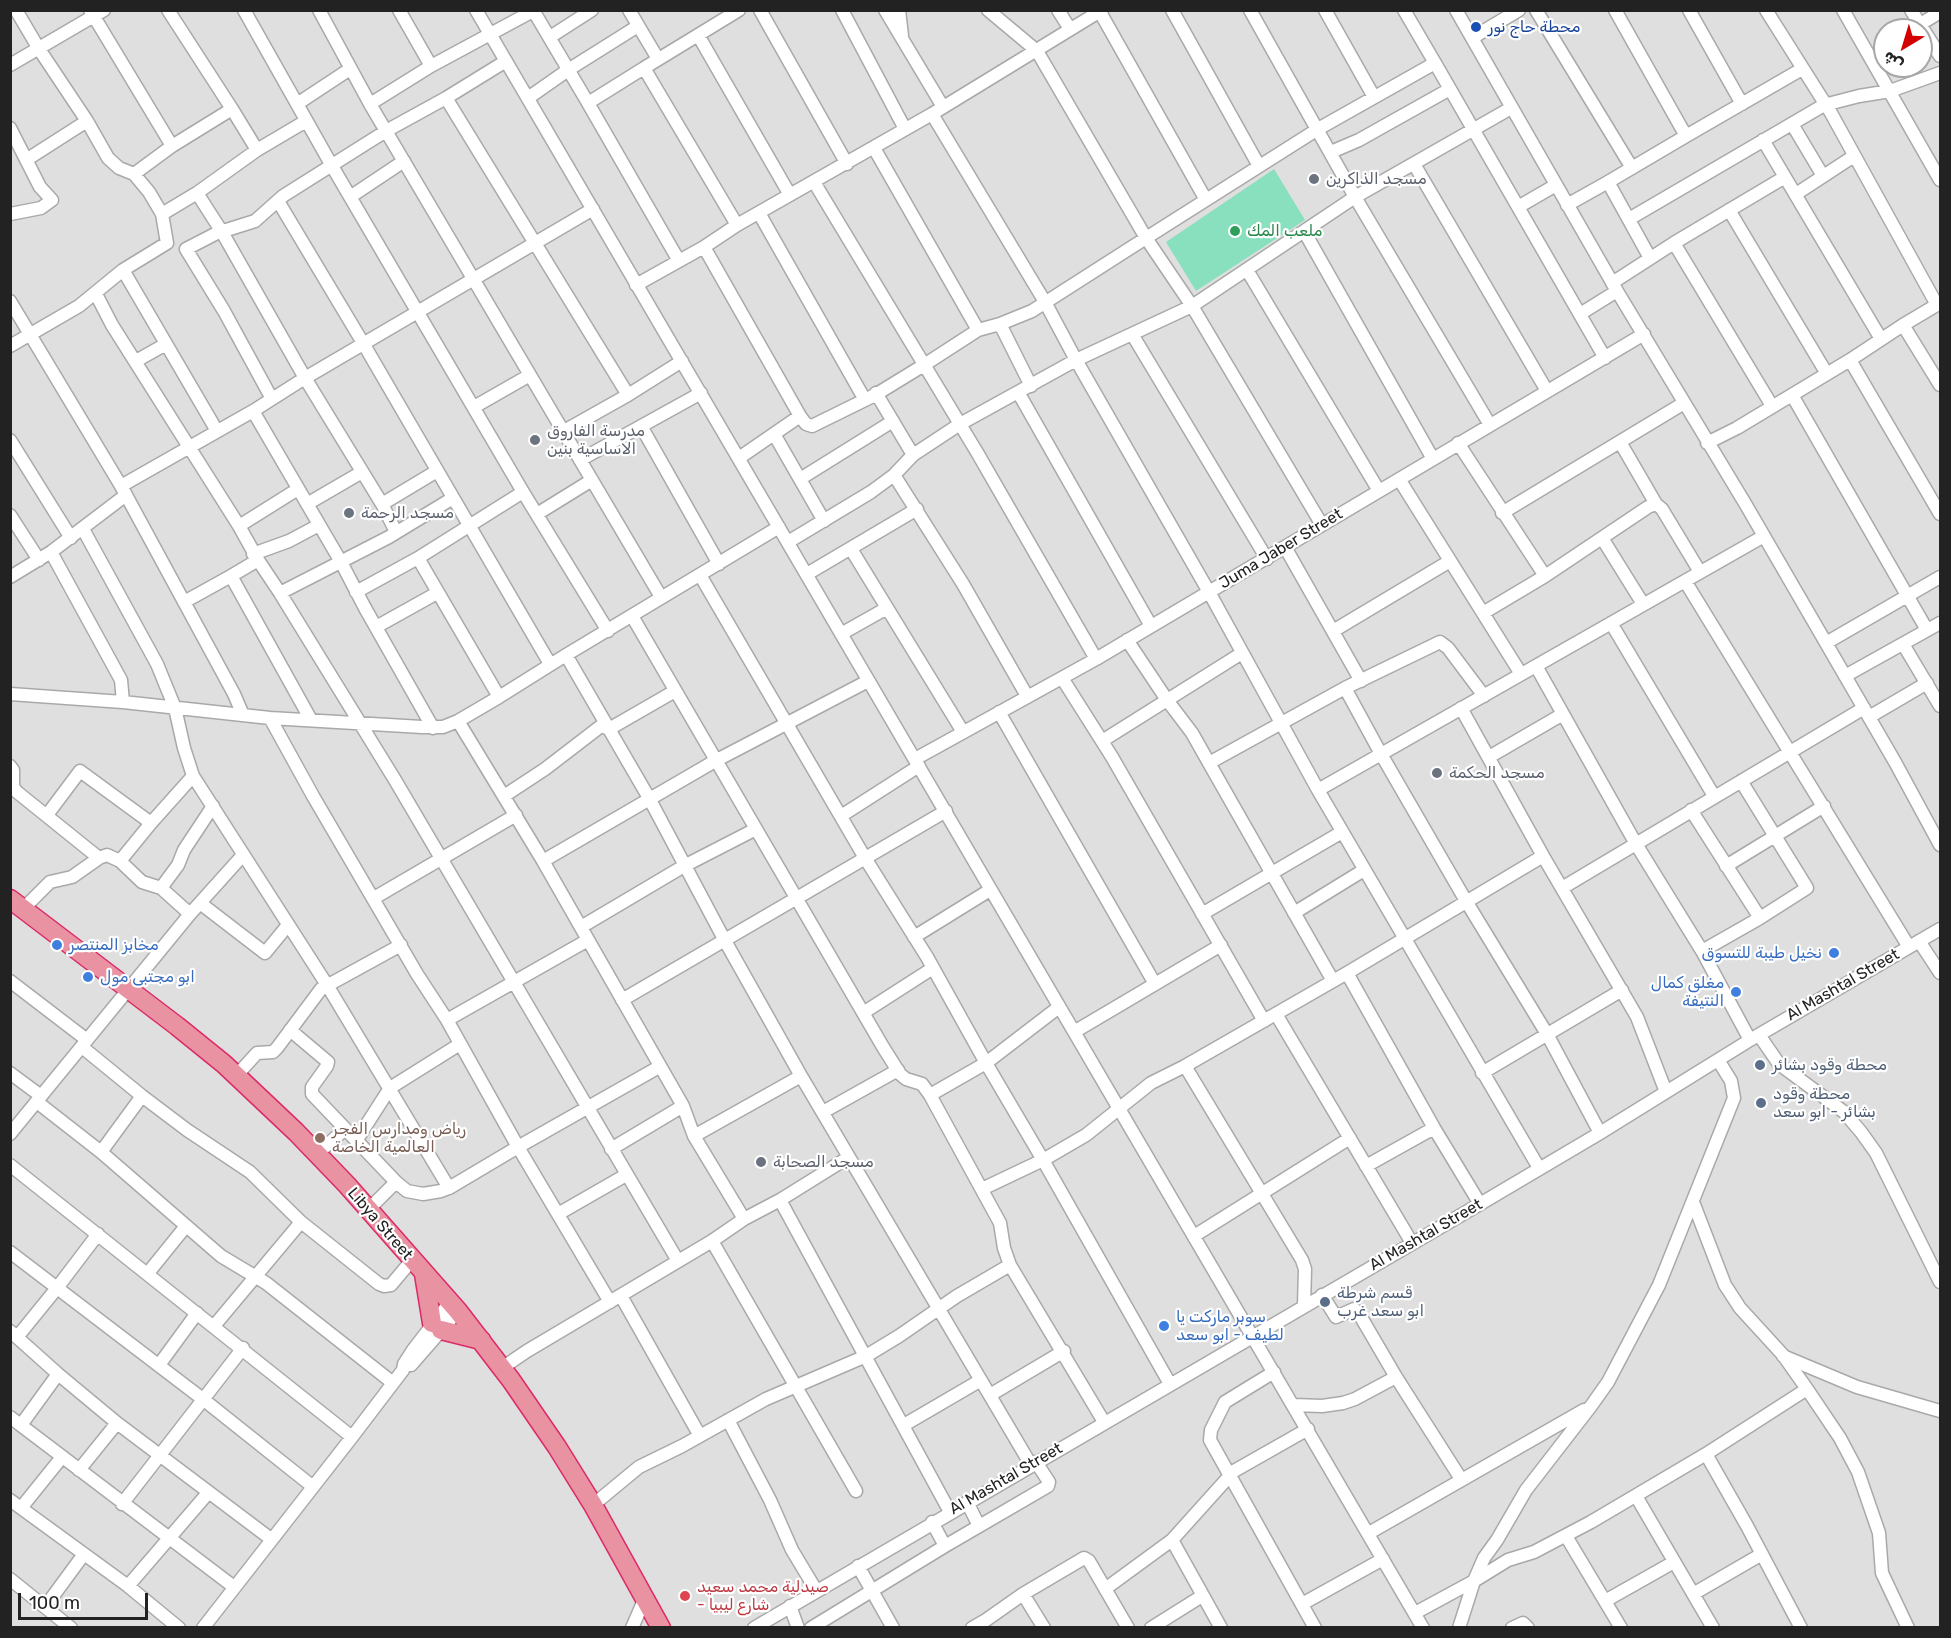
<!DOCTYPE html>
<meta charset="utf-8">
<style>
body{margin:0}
#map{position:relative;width:1951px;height:1638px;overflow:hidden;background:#f2efe9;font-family:Rubik,Vazirmatn,sans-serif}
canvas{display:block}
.frame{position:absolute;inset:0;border:12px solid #222;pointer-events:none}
.north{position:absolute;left:1873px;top:18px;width:60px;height:60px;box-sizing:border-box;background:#fff;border:2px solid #a7a7a7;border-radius:50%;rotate:218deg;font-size:16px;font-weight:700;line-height:24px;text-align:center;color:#222}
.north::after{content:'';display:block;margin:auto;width:21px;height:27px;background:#d40000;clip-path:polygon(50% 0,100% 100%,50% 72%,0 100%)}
.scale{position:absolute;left:18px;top:1593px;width:130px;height:27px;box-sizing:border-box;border:3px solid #222;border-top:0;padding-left:8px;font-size:18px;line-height:21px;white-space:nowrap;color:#222;-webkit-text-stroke:4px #fff;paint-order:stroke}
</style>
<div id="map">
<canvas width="1951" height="1638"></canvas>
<div class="frame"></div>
<div class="north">ش</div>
<div class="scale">100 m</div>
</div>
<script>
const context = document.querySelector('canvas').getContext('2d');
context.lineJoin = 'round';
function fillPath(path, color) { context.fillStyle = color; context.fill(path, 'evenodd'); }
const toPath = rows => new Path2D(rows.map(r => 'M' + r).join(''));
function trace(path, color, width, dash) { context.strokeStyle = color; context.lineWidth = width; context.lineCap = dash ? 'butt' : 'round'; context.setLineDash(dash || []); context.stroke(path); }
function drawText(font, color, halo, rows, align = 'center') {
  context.font = font + ' Rubik,Vazirmatn,sans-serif'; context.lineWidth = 4.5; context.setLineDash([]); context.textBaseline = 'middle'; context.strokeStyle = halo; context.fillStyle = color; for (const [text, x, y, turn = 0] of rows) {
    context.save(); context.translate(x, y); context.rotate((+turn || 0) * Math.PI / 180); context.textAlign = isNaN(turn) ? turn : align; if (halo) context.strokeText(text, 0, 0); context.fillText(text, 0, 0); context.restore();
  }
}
const residential = toPath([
 [11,11,1940,11,1940,1627,11,1628],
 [1885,30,1921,30,1921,66,1885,66]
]);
const pitch = toPath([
 [1274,169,1305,220,1196,291,1166,242]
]);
const minor = toPath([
 [16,10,39,49,87,121,108,158,119,168,134,174],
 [90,10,172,146],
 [168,10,232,109,257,150],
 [244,10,332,166,523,492,608,631],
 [319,10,370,104,661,597],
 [399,10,431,66],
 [476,10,1423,1628],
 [533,10,588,103],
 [629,10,658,59],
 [760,10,847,164],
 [842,10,905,129],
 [885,10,943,107],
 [899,10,902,36],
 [988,10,1037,51,1146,238,1318,129,1435,63,1404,10],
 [1058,10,1070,29],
 [1172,10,1259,166],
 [1250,10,1355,197,1490,425],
 [1325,10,1374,97],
 [1456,10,1617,291,1746,505,1895,762,1940,845],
 [1536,10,1632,168],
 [1615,10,1686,136,1802,69],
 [1689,10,1742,104],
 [1766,10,1831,113,1937,305],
 [1843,10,1940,180],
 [1911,10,1940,56],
 [1100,12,1206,200],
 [1919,25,1940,12],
 [698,35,790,195],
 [550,37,592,10],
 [1472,38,1519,10],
 [1435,63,1518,207],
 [10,65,104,10],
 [644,68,739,10],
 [446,98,628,395],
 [528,98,568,70,638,26],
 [297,104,350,69],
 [370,104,431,66,533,11],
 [932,114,1045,302,1076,360,1209,592,1318,790,1539,1168],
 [1792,124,1823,176],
 [10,128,40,187,52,200,41,208,10,214],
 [1763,140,1881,339],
 [874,148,978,330],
 [1331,152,1359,140,1450,89],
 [26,160,87,121],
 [1414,164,1547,391],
 [814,182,978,454,1096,659],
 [1556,185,1518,207,1605,358],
 [197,193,222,232,305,378,382,504,396,532],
 [1796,194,1854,156],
 [350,197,404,161],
 [278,201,363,343,550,664],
 [1567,205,1608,182],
 [1729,210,1827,374],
 [759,213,865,400],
 [162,214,197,193,257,150,306,121],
 [1629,219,1824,105,1859,96,1890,91,1940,73],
 [1304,231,1433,459],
 [1674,243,1785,177],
 [704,247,800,416,739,458],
 [1650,258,1608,182,1686,136],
 [679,261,588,103,644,68,737,225],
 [123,270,217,431],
 [1247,270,1379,491],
 [1612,283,1674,243,1772,406],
 [636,285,704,247,737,225,932,114,1102,10],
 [96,294,112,325,239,526,258,560,231,576,311,720],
 [10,301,121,486],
 [1580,314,1617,291],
 [1000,324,1031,386],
 [1903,325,1940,385],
 [1132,334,1267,559],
 [10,346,79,306,123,270,167,243,162,214,149,192,134,174,172,146,232,109],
 [1850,360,1940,514],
 [136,361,166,344],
 [1018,392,1151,626],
 [876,393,913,455],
 [1792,395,1927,630],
 [272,399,224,311,186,249,217,233,255,221,283,196,386,131,446,98,506,61],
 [474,407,530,375],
 [253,411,341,562,365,608,433,728],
 [800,416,806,424,812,426,875,395,924,365,978,330,1000,324,1032,311,1146,238,1192,306,1322,525],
 [641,426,719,564],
 [564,431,628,395,682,361],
 [774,434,824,521],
 [10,440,71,538],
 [1620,442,1656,504,1662,509,1700,572],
 [1458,443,1545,576,1483,613],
 [1707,443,1737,428,1850,360,1903,325,1940,303],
 [580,460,701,393],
 [894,475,963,584,1027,696],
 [800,479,893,421],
 [1399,479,1521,674],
 [126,495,234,694,243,715],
 [307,504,362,472],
 [382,504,437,471],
 [1502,513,1684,403],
 [537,514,592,480],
 [10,515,39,560],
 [239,526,298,489],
 [83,529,157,664,175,708,184,748,193,776,327,985,449,1188],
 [1602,538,1643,604],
 [788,542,871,492,894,475,913,455,960,424,1076,360,1192,306,1355,197,1511,108],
 [1285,547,1361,681],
 [851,549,963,732],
 [51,552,121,680,123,702],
 [253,554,289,541,319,525],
 [418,558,499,697],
 [258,560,280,593,389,537,453,498],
 [807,574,917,509],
 [700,575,865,858,927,957,986,1063,1043,1160,1170,1384],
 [1545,576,1648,507,1656,504],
 [10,577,51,552,126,495,121,486,253,411,305,378,593,209],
 [1685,581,1909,947],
 [356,592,418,558,523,492],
 [280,593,395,780,678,1261],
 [184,602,231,576],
 [632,616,883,1047,900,1074,906,1079,922,1084,930,1095,1000,1223,1004,1248,1010,1265,1104,1422],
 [1611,623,1714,796],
 [376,627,437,593],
 [1333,631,1450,561],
 [841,634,887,608],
 [1127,640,1167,700,1192,733,1209,763,1345,688,1440,642,1448,648,1484,696],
 [1826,643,1940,577],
 [1903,644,1940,706],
 [566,655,649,798,724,939,801,1076,1031,1465],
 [1536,666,1636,844,1702,951,1750,1040],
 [1845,676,1940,623],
 [1062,678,1112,757,1264,1021],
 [1345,688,1381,754,1466,901,1547,1034,1600,1133],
 [10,694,123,702,270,718,422,727,443,727,458,721,499,697,566,655,779,527],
 [1461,708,1543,856,1637,1017,1666,1092],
 [999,712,1155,984],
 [1869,717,1927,683],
 [270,718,313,796,417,974,447,1020,518,1147,610,1302],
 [458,721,543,861,683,1106,694,1136,744,1219],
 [1102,741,1242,653],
 [1489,757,1563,714],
 [915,759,1096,659,1644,334],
 [1209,763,1333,981],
 [10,766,13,770,13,787,17,792,99,858],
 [1318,790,1764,536],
 [504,796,545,769,601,726,609,729,675,691],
 [1691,810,1760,918],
 [47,815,80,771,151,823],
 [841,816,919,766],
 [120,861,151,823,193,776],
 [543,861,715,761,868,681],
 [1726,866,1824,806],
 [161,888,178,865,184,850,213,806],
 [1562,888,1864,708],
 [374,898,516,815],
 [200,903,265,953,288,925],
 [23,909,50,882,72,877,99,858,107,855,120,861,142,882,161,888,190,914],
 [1294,913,1364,870],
 [1202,914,1342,832],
 [581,927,684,866,756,829],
 [914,937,990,890],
 [1919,941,1940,973],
 [1702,951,1760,918,1807,888,1741,781],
 [1347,973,1434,1128,1480,1204],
 [10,981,87,1040],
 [622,1000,946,811],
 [863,1013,933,968],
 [1276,1014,1412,1243],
 [447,1020,588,940],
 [290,1030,328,1062,327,1066,312,1087,312,1094,396,1182],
 [1074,1032,1221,945],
 [1759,1035,1779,1064,1844,1112,1861,1132,1876,1153,1940,1282],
 [82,1047,142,1096,187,1130,250,1172,301,1222,379,1284,384,1286,391,1285,412,1260],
 [1185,1066,1302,1260,1305,1269,1304,1306],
 [10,1073,41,1096],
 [1482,1073,1622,990],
 [236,1076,257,1053,273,1052,277,1048,321,989,401,945],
 [930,1095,986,1063,1059,1007],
 [37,1102,101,1152,221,1256,266,1283,393,1383],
 [823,1112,898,1070],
 [10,1134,190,914,243,855],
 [694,1136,801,1076],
 [356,1141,390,1088,460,1044],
 [611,1149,683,1106],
 [101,1152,142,1096],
 [317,1154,345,1129],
 [10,1165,352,1437],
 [1366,1166,1434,1128],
 [982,1189,1043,1160,1086,1135,1151,1083,1185,1066,1347,973,1543,856],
 [780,1200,950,1512],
 [1693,1202,1725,1285,1740,1308,1783,1355,1807,1389,1840,1438,1858,1472,1879,1533,1882,1573,1908,1628],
 [368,1210,396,1182,407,1191,423,1194,441,1191,449,1188,518,1147,659,1067],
 [558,1214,626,1175],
 [1194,1236,1350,1138],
 [712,1241,856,1491],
 [10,1252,204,1400,312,1486],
 [148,1273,186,1226],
 [1322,1295,1336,1317,1354,1309,1358,1312,1396,1377,1461,1479],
 [621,1296,700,1436],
 [214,1326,301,1222],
 [10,1331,58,1374,117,1423,271,1539],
 [18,1336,57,1288,98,1234],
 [1783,1356,1857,1387,1940,1411],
 [159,1365,197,1313],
 [411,1365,458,1311],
 [502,1368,527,1351,712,1241,744,1219,780,1200,849,1157],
 [1274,1372,1225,1402,1211,1430,1210,1440,1315,1628],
 [990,1395,1064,1351],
 [1294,1405,1322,1406,1343,1403,1355,1399,1396,1377],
 [10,1417,234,1587],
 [728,1420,770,1500,792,1550,816,1590],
 [21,1425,58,1374],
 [904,1425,981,1380],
 [1706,1454,1807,1389],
 [79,1470,117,1423],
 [1636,1496,1713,1628],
 [10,1500,128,1586,179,1628],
 [967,1502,979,1526],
 [122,1504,243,1348],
 [593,1505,639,1467,682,1446,766,1399,866,1356,899,1336,957,1296,1010,1265],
 [21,1508,62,1457],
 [932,1522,945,1546],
 [1369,1533,1584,1410],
 [1566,1536,1621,1628],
 [1172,1540,1221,1628],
 [858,1566,893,1628],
 [10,1579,71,1628],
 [128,1586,208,1493],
 [1105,1589,1172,1540,1234,1471,1308,1429],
 [1023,1594,1044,1628],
 [1693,1594,1762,1554],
 [1605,1601,1674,1562],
 [1302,1604,1383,1559],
 [790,1606,798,1628],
 [45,1607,84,1554],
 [1415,1613,1474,1581,1508,1560,1534,1552,1591,1522,1706,1454,1747,1526,1801,1628],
 [203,1628,352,1437,403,1370,404,1364,413,1350,450,1302],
 [632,1628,645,1598],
 [754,1628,1480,1204,1600,1133,1750,1040,1940,929],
 [811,1628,945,1546,1048,1486,1049,1482,1036,1462],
 [972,1628,986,1620,1023,1594,1084,1558,1089,1561,1128,1628],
 [1151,1628,1202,1596],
 [1459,1628,1474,1581,1484,1558,1497,1540,1526,1490,1591,1406,1608,1382,1659,1285,1734,1098,1731,1081,1718,1060],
 [1512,1628,1523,1623,1528,1628]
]);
const highway = toPath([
 [10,899,177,1026,224,1064,296,1132,347,1185,458,1311,511,1380,557,1447,593,1505,661,1628],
 [424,1274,432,1323],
 [441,1330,481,1340]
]);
const markers = [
 [1476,27,6,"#1a4fb4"],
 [1314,179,6,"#6b7280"],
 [1235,231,6,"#2e9e5b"],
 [535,440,6,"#6b7280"],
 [349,513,6,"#6b7280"],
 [1437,773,6,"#6b7280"],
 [57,945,6,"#3f7fe0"],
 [1834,953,6,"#3f7fe0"],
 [88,977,6,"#3f7fe0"],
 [1736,992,6,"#3f7fe0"],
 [1760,1065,6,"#5c6f8a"],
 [1761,1103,6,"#5c6f8a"],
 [320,1138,6,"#8d6e63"],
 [761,1162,6,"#6b7280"],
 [1325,1302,6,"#5c6f8a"],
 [1164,1326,6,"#3f7fe0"],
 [685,1596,6,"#e0444e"]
];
const transitNames = [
 ["محطة حاج نور",1488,27]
];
const worshipNames = [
 ["مسجد الذاكرين",1326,179],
 ["مدرسة الفاروق",547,431],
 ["الاساسية بنين",547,449],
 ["مسجد الرحمة",361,513],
 ["مسجد الحكمة",1449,773],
 ["مسجد الصحابة",773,1162]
];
const leisureNames = [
 ["ملعب المك",1247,231]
];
const streetNames = [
 ["Juma Jaber Street",1281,549,-31],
 ["Al Mashtal Street",1843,985,-30],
 ["Libya Street",380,1224,49],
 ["Al Mashtal Street",1426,1235,-30],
 ["Al Mashtal Street",1006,1479,-30]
];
const shopNames = [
 ["مخابز المنتصر",69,945],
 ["نخيل طيبة للتسوق",1822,953,"right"],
 ["ابو مجتبى مول",100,977],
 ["مغلق كمال",1724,983,"right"],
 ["النتيفة",1724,1001,"right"],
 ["سوبر ماركت يا",1176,1317],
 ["لطيف - ابو سعد",1176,1335]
];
const serviceNames = [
 ["محطة وقود بشائر",1772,1065],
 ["محطة وقود",1773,1094],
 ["بشائر - ابو سعد",1773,1112],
 ["قسم شرطة",1337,1293],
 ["ابو سعد غرب",1337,1311]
];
const educationNames = [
 ["رياض ومدارس الفجر",332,1129],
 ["العالمية الخاصة",332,1147]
];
const healthNames = [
 ["صيدلية محمد سعيد",697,1587],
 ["- شارع ليبيا",697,1605]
];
fillPath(residential, '#e0dfdf');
fillPath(pitch, '#88e0be');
trace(minor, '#a9a9a9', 15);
trace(highway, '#dc2a67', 21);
trace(minor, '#fff', 12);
trace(highway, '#e892a2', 18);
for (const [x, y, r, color] of markers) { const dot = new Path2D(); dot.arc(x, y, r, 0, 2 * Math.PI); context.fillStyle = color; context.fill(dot); trace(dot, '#fff', 2); }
drawText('16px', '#164399', '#fff', transitNames, 'left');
drawText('16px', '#5b616d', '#fff', worshipNames, 'left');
drawText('16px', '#27864d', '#fff', leisureNames, 'left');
drawText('16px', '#222', '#fff', streetNames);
drawText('16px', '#366cbe', '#fff', shopNames, 'left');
drawText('16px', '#4e5e75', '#fff', serviceNames, 'left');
drawText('16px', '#785e54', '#fff', educationNames, 'left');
drawText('16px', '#be3a42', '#fff', healthNames, 'left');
</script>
